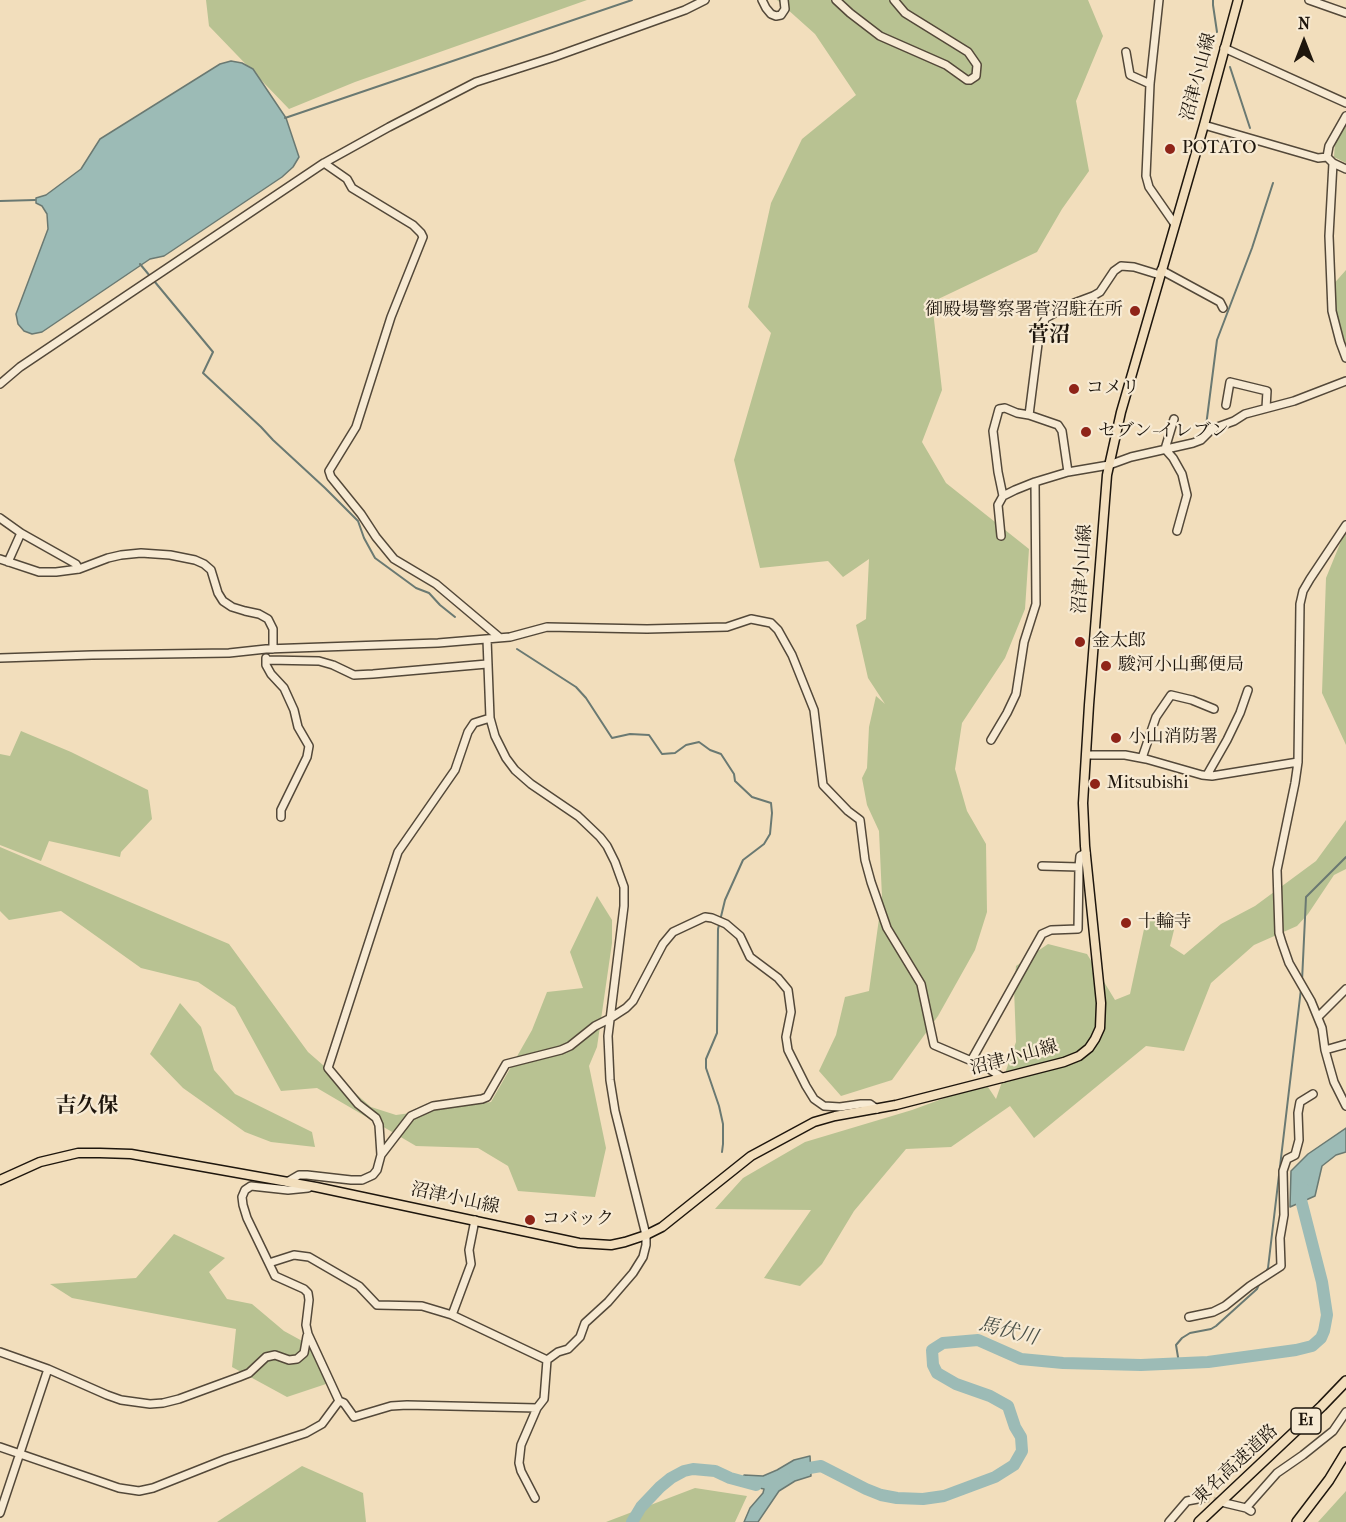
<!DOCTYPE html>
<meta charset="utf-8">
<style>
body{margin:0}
#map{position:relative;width:1346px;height:1522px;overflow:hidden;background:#f2debc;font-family:"IM FELL French Canon",serif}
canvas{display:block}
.north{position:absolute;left:1274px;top:12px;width:60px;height:60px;-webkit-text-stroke:4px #f7ead3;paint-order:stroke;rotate:0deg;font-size:16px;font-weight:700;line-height:24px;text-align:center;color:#1e160d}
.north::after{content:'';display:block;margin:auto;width:21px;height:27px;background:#1e160d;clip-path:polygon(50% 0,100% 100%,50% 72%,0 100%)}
</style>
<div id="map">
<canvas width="1346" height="1522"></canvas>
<div class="north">N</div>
</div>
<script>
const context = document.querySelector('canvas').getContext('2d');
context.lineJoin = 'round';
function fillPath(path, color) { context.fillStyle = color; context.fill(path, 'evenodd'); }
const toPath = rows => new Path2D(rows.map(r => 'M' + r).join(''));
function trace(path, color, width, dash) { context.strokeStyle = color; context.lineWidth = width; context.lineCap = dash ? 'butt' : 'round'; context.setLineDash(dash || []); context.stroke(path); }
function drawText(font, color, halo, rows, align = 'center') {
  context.font = font + ' "IM FELL French Canon","Noto Serif JP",serif'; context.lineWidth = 4.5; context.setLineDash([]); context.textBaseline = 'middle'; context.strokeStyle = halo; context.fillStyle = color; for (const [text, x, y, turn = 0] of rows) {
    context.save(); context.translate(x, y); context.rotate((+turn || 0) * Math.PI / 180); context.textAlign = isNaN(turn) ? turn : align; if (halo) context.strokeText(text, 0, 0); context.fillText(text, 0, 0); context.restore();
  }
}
const green = toPath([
 [206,0,587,0,355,82,289,109,209,26],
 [777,0,1088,0,1103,36,1076,101,1089,171,1062,209,1037,252,932,302,942,390,922,442,946,483,1029,549,1025,609,1005,658,962,723,955,769,967,811,986,844,987,912,975,950,938,1016,892,1080,841,1096,819,1071,836,1035,845,997,869,991,882,897,879,831,867,805,862,778,867,768,869,727,876,696,885,704,868,678,856,625,866,619,869,559,843,577,828,561,760,568,734,460,771,333,748,307,771,203,802,139,856,95,815,34],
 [1346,126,1346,163,1334,157,1335,142],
 [1346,270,1346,353,1331,287],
 [1346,529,1346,745,1322,693,1326,578],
 [21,731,71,752,148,790,152,819,121,852,120,857,49,841,41,861,0,845,0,754,10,756],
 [1346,820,1346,869,1334,875,1308,914,1297,926,1254,945,1211,983,1184,1051,1146,1046,1034,1138,1010,1106,951,1147,906,1149,854,1211,822,1264,800,1286,764,1278,811,1210,715,1209,743,1178,805,1142,912,1110,961,1092,988,1087,996,1099,1016,1042,1014,988,1016,966,1048,944,1087,954,1115,1000,1130,994,1146,920,1171,922,1174,930,1170,946,1184,955,1221,924,1255,906,1316,861],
 [0,847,229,944,308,1052,371,1107,396,1115,491,1102,532,1030,547,992,583,988,570,952,597,896,612,920,612,943,597,1047,589,1066,606,1148,595,1197,518,1191,508,1166,478,1148,416,1146,317,1088,281,1091,235,1007,198,982,141,968,61,911,9,920,0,911],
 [180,1003,201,1027,214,1070,235,1094,312,1132,315,1147,271,1142,245,1132,183,1088,150,1054],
 [174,1234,225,1258,209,1272,227,1299,252,1304,284,1331,315,1348,326,1384,287,1397,232,1367,236,1329,72,1298,50,1284,136,1278],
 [302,1466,363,1493,366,1522,217,1522],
 [695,1488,747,1496,735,1522,606,1522],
 [1346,1491,1346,1522,1318,1522]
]);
const water = toPath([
 [231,61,242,63,253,69,286,118,299,157,293,167,282,177,164,256,150,259,42,332,32,334,24,331,18,324,16,314,48,229,47,214,42,206,36,203,36,198,46,195,81,169,100,139,220,64,231,61],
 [1346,1128,1346,1152,1336,1155,1322,1166,1315,1196,1290,1207,1291,1171,1308,1154,1346,1128],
 [810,1456,811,1476,795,1481,779,1491,758,1522,744,1522,750,1508,763,1493,764,1489,739,1484,744,1475,763,1476,777,1470,794,1460,810,1456]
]);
const stream = toPath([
 [1213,0,1213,5,1217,32],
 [1230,67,1250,128],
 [285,118,632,0],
 [0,201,35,200],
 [140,264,213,352,203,373,261,427,273,440,325,488,358,521,364,538,375,558,416,588,429,593,440,605,455,617],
 [1206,426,1217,340,1252,248,1273,183],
 [517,649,576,687,586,698,612,738,630,734,649,735,662,754,675,753,686,745,699,742,710,750,721,754,734,774,735,781,752,797,771,803,772,813,770,834,764,844,743,860,725,900,718,929,717,1033,706,1059,706,1068,719,1106,723,1124,723,1144,722,1152],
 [1302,981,1306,897,1346,857],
 [1266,1272,1268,1268,1301,989],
 [1179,1363,1176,1345,1182,1338,1190,1333,1211,1329,1216,1326,1257,1289,1260,1282]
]);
const river = toPath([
 [795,1472,798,1470,821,1466,866,1489,881,1495,897,1498,923,1499,944,1496,995,1477,1014,1465,1022,1451,1021,1437,1015,1427,1008,1406,990,1396,956,1384,937,1373,933,1365,932,1350,943,1343,978,1340,1021,1359,1063,1363,1141,1365,1208,1362,1296,1350,1312,1346,1321,1338,1324,1331,1327,1315,1322,1282,1301,1200,1303,1188],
 [632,1522,641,1507,660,1487,671,1478,684,1471,693,1469,715,1471,730,1478,756,1485]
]);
const minorTunnel = toPath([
 [1203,1498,1223,1502]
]);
const minor = toPath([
 [762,0,766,8,771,14,776,16,781,15,785,9,784,0],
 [836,0,850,13,880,36,946,65,967,80,970,80,976,76,977,65,968,52,905,13,894,0],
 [1159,0,1150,84,1146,176,1149,187,1174,223],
 [1309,0,1346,13],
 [1224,48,1346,103],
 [1126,52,1130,75,1150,84],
 [1346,116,1329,146,1327,157,1333,163,1346,169],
 [1204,125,1318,158,1327,157],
 [324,163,347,179,352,188,413,225,421,233,423,237,391,317,356,427,329,471,331,477,361,514,376,537,394,559,436,584,499,637],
 [1333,163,1329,236,1332,311,1340,342,1346,358],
 [1161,270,1220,302,1223,308],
 [0,384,20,367,324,163,389,127,476,82,554,57,685,10,705,0],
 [1226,405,1230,382,1267,391,1266,408],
 [1029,415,1040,328,1046,318,1069,305,1093,296,1100,292,1114,271,1121,266,1134,267,1160,275],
 [1174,419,1165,449,1173,458,1182,474,1187,495,1177,531],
 [1003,496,998,472,993,431,999,409,1005,408,1017,413,1029,415,1058,425,1062,431,1068,472],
 [0,518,21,533,8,562],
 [1346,525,1310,579,1303,591,1300,604,1298,762,1295,783,1277,870,1279,933,1282,943,1289,963,1311,1001,1322,1028,1325,1050,1330,1068,1334,1082,1346,1106],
 [21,533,76,564,79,569],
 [1001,536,998,505,1003,496,1015,490,1035,482],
 [0,559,39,572,56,572,79,569,108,558,121,555,141,553,170,555,195,560,204,564,211,570,218,593,223,601,232,607,245,611,259,614,268,619,273,629,273,649],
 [487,639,490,718,495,736,506,758,515,770,531,784,578,816,600,837,607,846,615,862,624,887,624,906,608,1036,610,1080,615,1111,646,1235,646,1245,643,1257,633,1273,608,1302,585,1323,580,1337,568,1349,558,1352,547,1360],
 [0,658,92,655,229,653,266,649,438,643,510,637,547,627,647,629,727,627,751,619,771,623,778,630,792,655,814,710,823,785,848,811,860,820,865,860,871,882,887,928,921,984,934,1045,988,1068,1003,1078],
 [266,658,266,665,271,674,284,688,294,710,298,727,309,746,307,757,281,810,281,817],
 [267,660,319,661,333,665,354,675,373,674,487,664],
 [991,740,1007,713,1016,694,1024,642,1036,604,1035,482,1068,472,1109,465,1131,457,1193,443,1201,440,1212,429,1234,421,1245,414,1294,401,1346,381],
 [1086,755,1125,755,1146,759,1202,775,1212,776,1298,762],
 [1142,758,1156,717,1171,695,1192,700,1214,709],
 [1207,775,1227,740,1240,713,1248,690],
 [1042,866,1079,867,1080,856,1086,853],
 [1318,1017,1346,989],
 [1325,1050,1346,1044],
 [971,1061,1042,934,1051,930,1078,929,1079,867],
 [381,1155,411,1116,433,1106,482,1099,487,1097,506,1064,561,1050,570,1046,595,1026,609,1019,626,1008,633,1001,663,944,673,932,705,917,712,918,726,924,740,936,750,957,778,978,788,990,791,1012,786,1037,788,1050,806,1086,814,1099,824,1106,840,1107,861,1104,870,1104,877,1109],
 [287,1182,299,1175,307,1175,351,1180,362,1180,373,1175,377,1170,381,1155,379,1125,376,1118,358,1104,328,1068,398,852,455,770,468,732,474,723,490,718],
 [475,1220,469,1250,471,1264,452,1315,547,1360,544,1399,537,1408,521,1445,519,1463,521,1471,535,1498],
 [269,1263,294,1255,309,1257,359,1286,377,1305,422,1306,452,1315],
 [1189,1317,1213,1312,1225,1306,1250,1286,1281,1266,1280,1238,1284,1215,1283,1171,1287,1159,1295,1155,1299,1140,1298,1113,1300,1102,1313,1094],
 [0,1352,48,1369,107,1395,121,1400,150,1404,163,1403,179,1399,239,1377,249,1373,266,1357,275,1355,289,1360,297,1359,304,1353,307,1336],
 [339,1401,344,1403,354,1417,391,1406,407,1405,537,1408],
 [0,1447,119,1488,139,1491,153,1488,226,1459,306,1433,322,1424,339,1401,308,1334,306,1325,309,1300,308,1293,304,1289,275,1276,247,1218,243,1205,242,1197,245,1190,251,1186,288,1190,308,1188],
 [1225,1503,1246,1508,1251,1511],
 [1246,1508,1277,1473,1303,1455,1333,1431,1346,1412],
 [0,1513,48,1369],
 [1169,1522,1187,1501,1203,1498]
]);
const major = toPath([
 [0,1180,40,1162,61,1157,78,1153,100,1153,131,1154,316,1187,579,1243,611,1245,625,1242,646,1235,662,1227,751,1156,814,1122,835,1116,896,1105,1064,1062,1079,1056,1089,1048,1095,1039,1100,1028,1101,1003,1085,846,1083,803,1089,705,1107,475,1121,412,1204,125,1238,0]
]);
const highway = toPath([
 [1199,1522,1322,1406,1346,1381],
 [1297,1522,1329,1480,1346,1452]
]);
const markers = [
 [1170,149,6,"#8f2418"],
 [1135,311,6,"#8f2418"],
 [1074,389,6,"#8f2418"],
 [1086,432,6,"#8f2418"],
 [1080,642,6,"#8f2418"],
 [1106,666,6,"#8f2418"],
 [1116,738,6,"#8f2418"],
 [1095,784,6,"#8f2418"],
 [1126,923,6,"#8f2418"],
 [530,1220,6,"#8f2418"]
];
const shields = [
 [1306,1421,30]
];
const shieldNames = [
 ["E1",1306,1421]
];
const streetNames = [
 ["沼津小山線",1199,77,-75],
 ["沼津小山線",1083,569,-86],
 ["沼津小山線",1014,1058,-15],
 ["沼津小山線",455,1199,12],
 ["東名高速道路",1236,1465,-43]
];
const poiNames = [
 ["POTATO",1182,149],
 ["御殿場警察署菅沼駐在所",1123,311,"right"],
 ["コメリ",1086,389],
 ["セブン-イレブン",1098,432],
 ["金太郎",1092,642],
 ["駿河小山郵便局",1118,666],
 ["小山消防署",1128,738],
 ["Mitsubishi",1107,784],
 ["十輪寺",1138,923],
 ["コバック",542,1220]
];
const waterNames = [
 ["馬伏川",1008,1332,14]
];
const quarterNames = [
 ["菅沼",1049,336],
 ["吉久保",87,1107]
];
fillPath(green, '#b8c292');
fillPath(water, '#9cbbb6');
trace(water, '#6a7972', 1.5);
trace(stream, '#6a7972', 2);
trace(river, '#9cbbb6', 12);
trace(minorTunnel, '#d2c0a2', 7, [7, 3.5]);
trace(minor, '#534839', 10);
trace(major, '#1e160d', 11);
trace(highway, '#1e160d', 12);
trace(minor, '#f7ead3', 7);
trace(major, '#f2debc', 8);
trace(highway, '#f2debc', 9);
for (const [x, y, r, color] of markers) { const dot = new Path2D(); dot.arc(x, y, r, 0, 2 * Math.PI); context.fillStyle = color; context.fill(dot); trace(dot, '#f7ead3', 2); }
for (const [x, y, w] of shields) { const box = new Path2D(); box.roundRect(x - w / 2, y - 13, w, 26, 4.5); context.fillStyle = '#f7ead3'; context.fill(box); trace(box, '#1e160d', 1.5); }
drawText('bold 16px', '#1e160d', null, shieldNames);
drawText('18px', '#1e160d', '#f7ead3', streetNames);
drawText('18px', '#1e160d', '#f7ead3', poiNames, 'left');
drawText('italic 20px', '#4a5048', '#f7ead3', waterNames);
drawText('bold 21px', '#1e160d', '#f7ead3', quarterNames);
</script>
